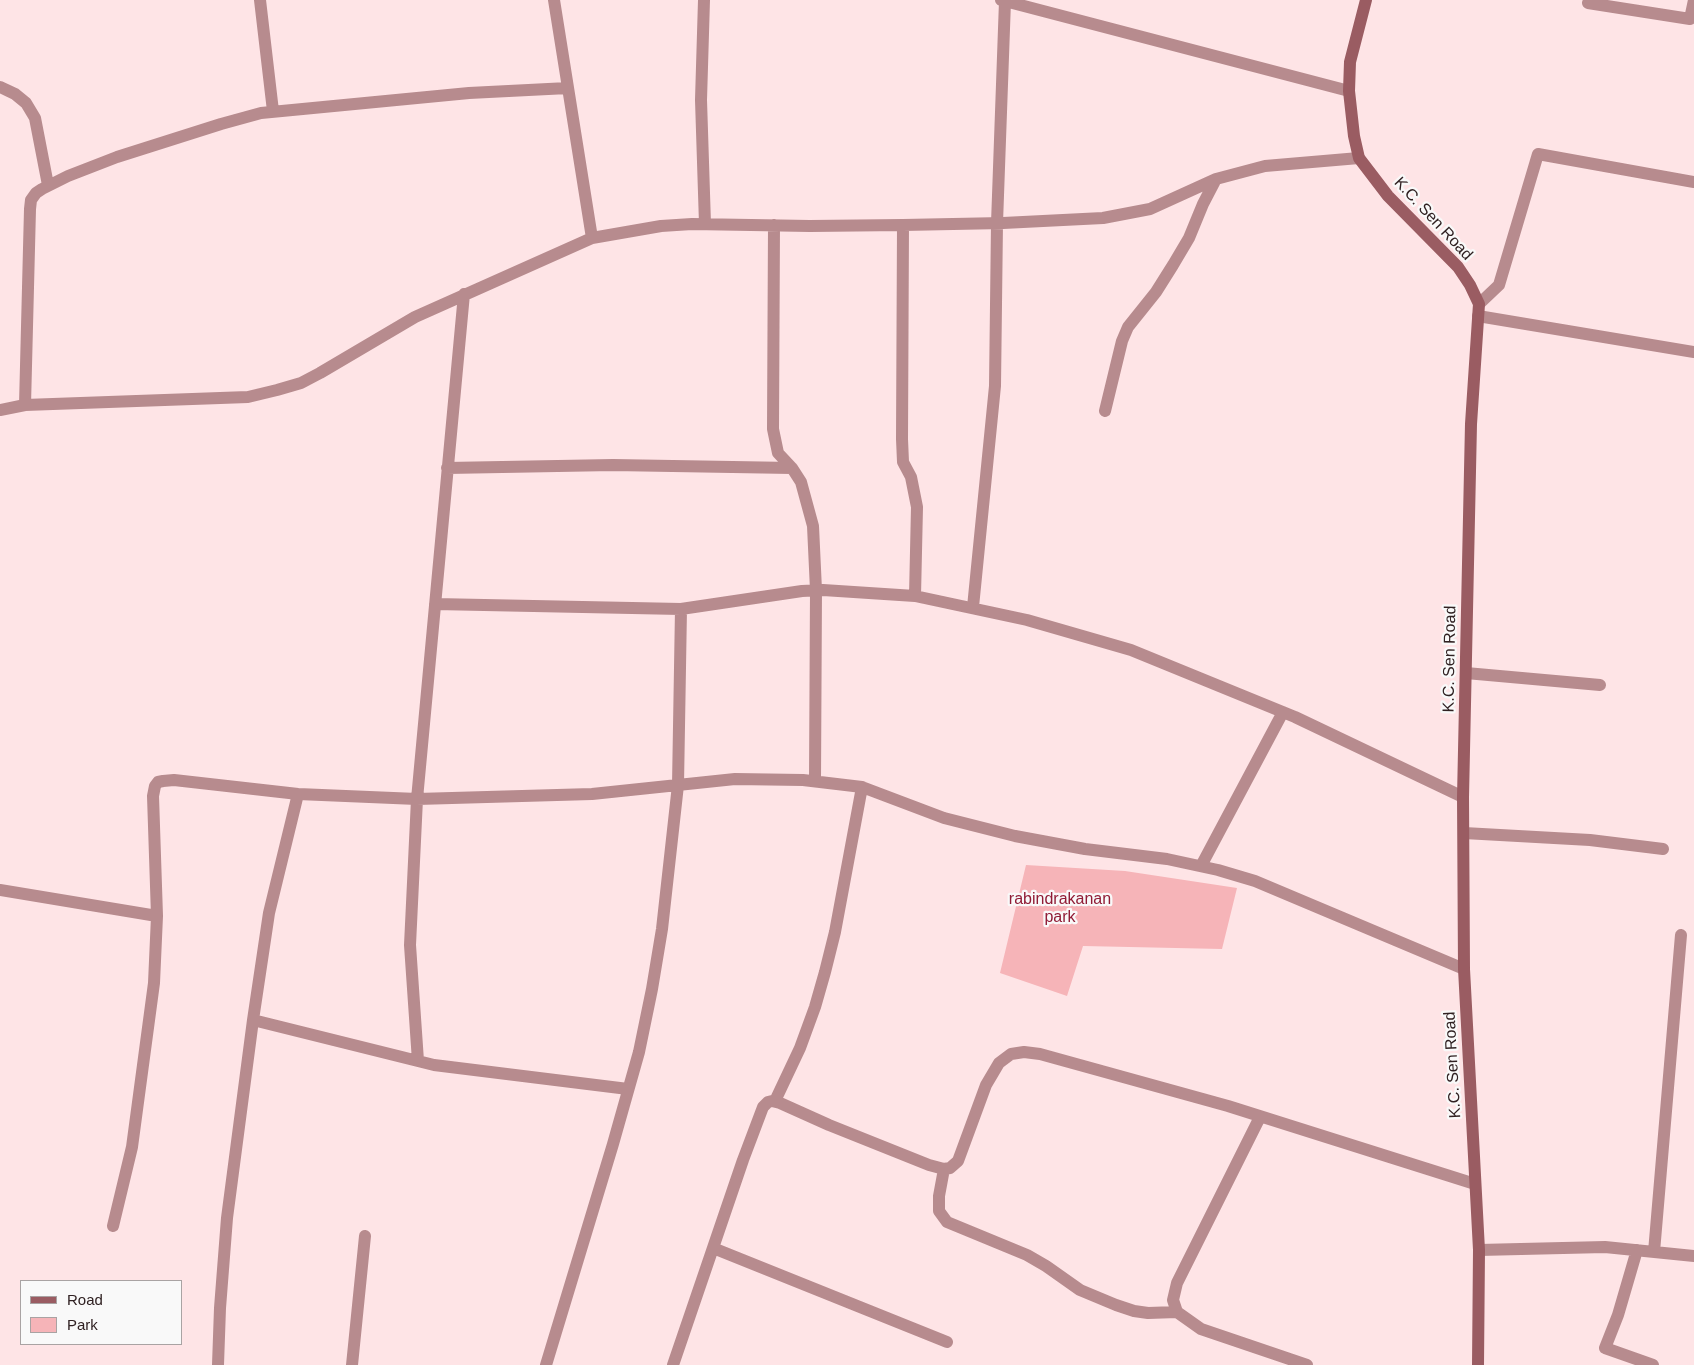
<!DOCTYPE html>
<style>
body{margin:0}
#map{position:relative;width:1694px;height:1365px;overflow:hidden;background:#fee4e6;font-family:Helvetica,sans-serif}
canvas{display:block}
.legend{position:absolute;left:20px;top:1280px;width:162px;height:65px;box-sizing:border-box;background:#f9f9f9;border:1px solid #a9a3a3;margin:0;padding:6px 9px;list-style:none;font-size:15px;color:#302122}
.legend li{display:flex;align-items:center;gap:10px;height:25px}
.legend b{width:25px;border:1px solid #a9a3a3}
</style>
<div id="map">
<canvas width="1694" height="1365"></canvas>
<ul class="legend">
<li><b style="height:6px;background:#9a5c62"></b>Road</li>
<li><b style="height:14px;background:#f6b4b8"></b>Park</li>
</ul>
</div>
<script>
const context = document.querySelector('canvas').getContext('2d');
context.lineJoin = 'round';
function fillPath(path, color) { context.fillStyle = color; context.fill(path, 'evenodd'); }
const toPath = rows => new Path2D(rows.map(r => 'M' + r).join(''));
function trace(path, color, width, dash) { context.strokeStyle = color; context.lineWidth = width; context.lineCap = dash ? 'butt' : 'round'; context.setLineDash(dash || []); context.stroke(path); }
function drawText(font, color, halo, rows, align = 'center') {
  context.font = font + ' Helvetica,sans-serif'; context.lineWidth = 4.5; context.setLineDash([]); context.textBaseline = 'middle'; context.strokeStyle = halo; context.fillStyle = color; for (const [text, x, y, turn = 0] of rows) {
    context.save(); context.translate(x, y); context.rotate((+turn || 0) * Math.PI / 180); context.textAlign = isNaN(turn) ? turn : align; if (halo) context.strokeText(text, 0, 0); context.fillText(text, 0, 0); context.restore();
  }
}
const green = toPath([
 [1026,865,1125,871,1237,888,1222,949,1083,946,1067,996,1000,973]
]);
const street = toPath([
 [260,0,273,111],
 [554,0,592,238],
 [704,0,701,100,705,224],
 [1001,0,1349,91],
 [1588,3,1690,19,1694,0],
 [0,87,15,94,26,103,35,118,48,185],
 [774,225,773,429,778,453,792,468,801,482,813,526,816,590,815,781],
 [903,225,902,439,903,462,911,477,917,507,915,596],
 [1479,304,1499,285,1538,154,1694,182],
 [1478,316,1694,352],
 [25,405,30,209,31,200,36,193,42,189,68,176,117,157,221,124,261,113,469,93,568,88],
 [0,410,25,405,248,397,277,390,301,383,320,373,415,317,592,238,661,226,692,224,810,226,903,225,1003,223,1103,218,1150,209,1216,179,1265,166,1359,158],
 [1105,411,1122,341,1128,327,1156,292,1173,265,1189,238,1203,204,1216,179],
 [447,468,613,465,792,468],
 [435,604,681,609,802,591,823,590,915,596,1027,620,1131,650,1295,717,1463,797],
 [973,607,995,386,997,223,1005,1],
 [1466,673,1600,685],
 [1464,833,1590,840,1663,849],
 [1201,866,1283,712],
 [0,890,157,916],
 [253,1020,434,1065,628,1089],
 [418,1061,410,945,417,799,464,294],
 [775,1101,800,1048,815,1007,825,972,835,932,862,787],
 [1260,1117,1177,1283,1173,1300,1177,1312,1201,1329,1307,1365],
 [944,1169,939,1196,939,1211,947,1222,1027,1255,1046,1266,1080,1290,1116,1305,1134,1311,1148,1313,1177,1312],
 [113,1226,132,1147,154,983,157,916,153,796,155,786,158,782,163,781,174,780,298,794,417,799,592,794,735,779,803,780,862,787,944,818,1015,836,1085,849,1167,859,1218,870,1255,881,1464,969],
 [713,1248,947,1342],
 [1479,1250,1605,1247,1694,1256],
 [1637,1250,1618,1315,1605,1348,1653,1365],
 [1654,1252,1681,935],
 [218,1365,220,1308,227,1218,253,1020,269,913,298,794],
 [352,1365,365,1236],
 [546,1365,613,1144,639,1052,652,989,662,929,678,785,681,609],
 [673,1365,743,1160,763,1107,768,1102,772,1101,780,1103,829,1125,929,1165,944,1169,950,1168,958,1161,986,1085,999,1063,1011,1054,1024,1052,1040,1054,1228,1106,1475,1184]
]);
const secondary = toPath([
 [1366,0,1350,62,1349,91,1354,136,1359,158,1388,196,1458,267,1470,285,1479,304,1471,424,1463,797,1464,969,1479,1250,1478,1365]
]);
const streetNames = [
 ["K.C. Sen Road",1433,219,47],
 ["K.C. Sen Road",1450,659,-89],
 ["K.C. Sen Road",1453,1065,-93]
];
const parkNames = [
 ["rabindrakanan",1060,900],
 ["park",1060,918]
];
fillPath(green, '#f6b4b8');
trace(street, '#b78b8e', 12);
trace(secondary, '#9a5c62', 12);
drawText('16px', '#302122', '#f9f9f9', streetNames);
drawText('16px', '#901c36', '#f9f9f9', parkNames);
</script>
